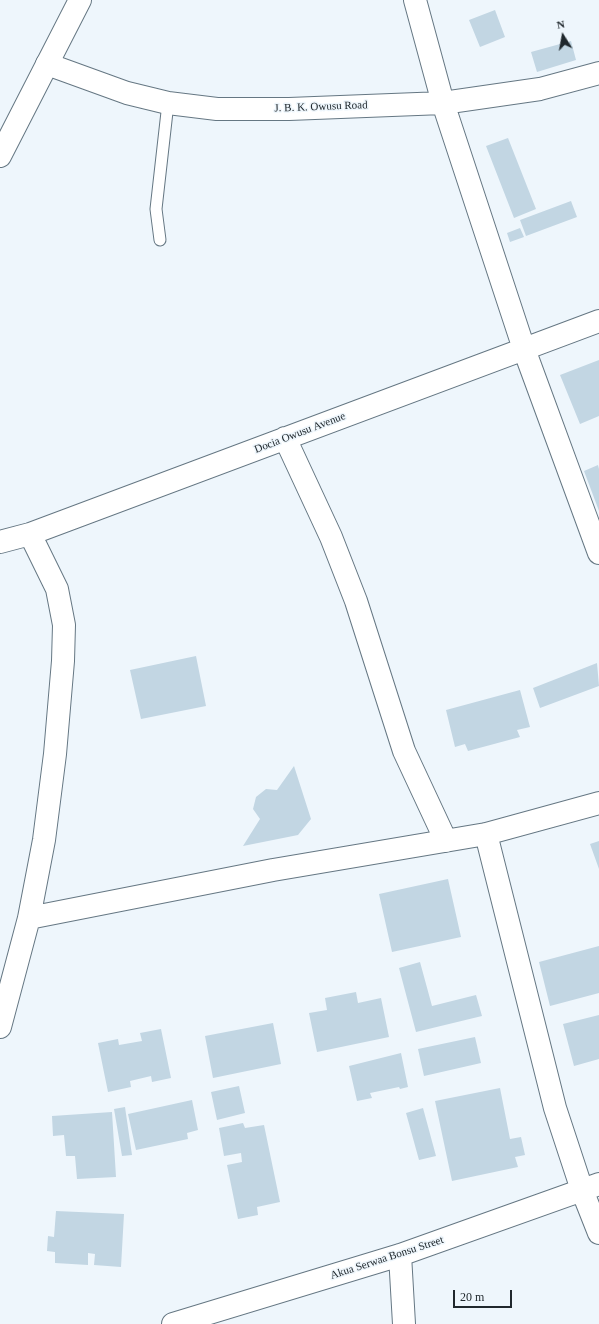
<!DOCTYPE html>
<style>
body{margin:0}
#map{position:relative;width:599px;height:1324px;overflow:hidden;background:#eef6fc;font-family:Georgia,serif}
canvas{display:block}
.north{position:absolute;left:543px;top:16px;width:40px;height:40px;-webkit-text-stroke:3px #eef6fc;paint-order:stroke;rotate:349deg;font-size:11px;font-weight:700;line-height:16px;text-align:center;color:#20282d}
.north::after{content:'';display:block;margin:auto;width:14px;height:18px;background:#20282d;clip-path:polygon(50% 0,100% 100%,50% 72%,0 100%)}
.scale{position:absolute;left:453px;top:1290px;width:59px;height:18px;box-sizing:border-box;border:2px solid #20282d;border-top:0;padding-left:5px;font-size:12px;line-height:14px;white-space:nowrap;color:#20282d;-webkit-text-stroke:3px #eef6fc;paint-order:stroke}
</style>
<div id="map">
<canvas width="599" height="1324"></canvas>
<div class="north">N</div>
<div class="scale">20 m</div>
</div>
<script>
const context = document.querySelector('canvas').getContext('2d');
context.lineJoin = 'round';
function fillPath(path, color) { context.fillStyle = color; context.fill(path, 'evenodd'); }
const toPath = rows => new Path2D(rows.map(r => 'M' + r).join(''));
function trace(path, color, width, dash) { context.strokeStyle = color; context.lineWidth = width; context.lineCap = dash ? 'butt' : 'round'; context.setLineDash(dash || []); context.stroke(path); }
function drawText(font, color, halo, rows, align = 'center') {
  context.font = font + ' Georgia,serif'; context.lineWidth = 3; context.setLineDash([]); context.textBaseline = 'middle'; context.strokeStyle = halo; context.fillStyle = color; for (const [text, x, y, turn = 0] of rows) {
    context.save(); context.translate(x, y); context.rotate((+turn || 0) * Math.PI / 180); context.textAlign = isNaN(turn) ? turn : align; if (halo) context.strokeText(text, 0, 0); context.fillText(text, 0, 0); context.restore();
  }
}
const building = toPath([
 [495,10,505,37,480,47,469,20],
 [571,41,576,60,537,72,531,52],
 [508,138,536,209,514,218,486,146],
 [571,201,577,217,526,236,520,220],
 [520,228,524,237,510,242,507,233],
 [599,360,599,416,580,424,560,375],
 [598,465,599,469,599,511,584,471],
 [196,656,206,706,141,719,130,670],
 [597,663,599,686,540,708,533,688],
 [520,690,530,727,517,730,520,737,468,751,465,744,455,747,446,710],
 [294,766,311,819,298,835,243,846,260,819,253,809,256,797,266,789,277,790],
 [599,841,599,869,590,844],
 [448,879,461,937,392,952,379,894],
 [599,946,599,993,550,1006,539,962],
 [420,962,432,1006,476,995,482,1016,416,1032,399,968],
 [356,992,358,1003,381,998,389,1037,317,1052,309,1013,327,1010,325,998],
 [599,1015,599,1059,574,1066,563,1024],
 [273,1023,281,1064,213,1078,205,1036],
 [161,1029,171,1078,152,1082,151,1076,130,1081,131,1087,108,1092,98,1043,118,1039,119,1045,142,1041,140,1033],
 [475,1037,481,1063,424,1076,418,1049],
 [401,1053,408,1087,400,1089,399,1087,370,1093,372,1098,357,1101,349,1066],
 [239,1086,245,1113,217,1120,211,1092],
 [500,1088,510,1139,521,1137,525,1155,515,1157,518,1167,452,1181,435,1101],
 [192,1100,198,1130,187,1133,188,1139,136,1150,128,1114],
 [125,1107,132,1155,122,1156,114,1109],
 [423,1108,436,1156,419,1160,406,1113],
 [112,1112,116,1177,77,1179,75,1156,66,1156,64,1135,53,1136,52,1116],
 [243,1123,245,1128,264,1125,280,1202,257,1207,258,1215,238,1219,227,1165,242,1162,241,1153,224,1156,219,1128],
 [56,1211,124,1214,121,1267,94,1265,95,1254,88,1253,88,1265,55,1263,55,1252,47,1251,48,1236,54,1237]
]);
const service = toPath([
 [160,240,156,209,168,103]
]);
const minor = toPath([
 [415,0,443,103,524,349,599,553],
 [47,64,127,93,168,103,217,109,289,109,443,103,540,89,599,73],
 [285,438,331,537,356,601,404,751,446,841],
 [0,542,30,534,599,321],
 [486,834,555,1108,582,1190,599,1233],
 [29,918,273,870,486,834,599,803],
 [0,1027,29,918,44,840,55,754,63,661,64,625,57,589,30,534],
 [400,1255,404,1324],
 [173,1324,400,1255,599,1184]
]);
const tertiary = toPath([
 [0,156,80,0]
]);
const streetNames = [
 ["J. B. K. Owusu Road",321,107,-2],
 ["Docia Owusu Avenue",300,433,-21],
 ["Akua Serwaa Bonsu Street",387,1258,-18]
];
fillPath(building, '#c2d6e3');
trace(service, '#657783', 13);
trace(minor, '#657783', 24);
trace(tertiary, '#657783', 24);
trace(service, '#fff', 11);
trace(minor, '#fff', 22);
trace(tertiary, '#fff', 22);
drawText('11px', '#20282d', '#eef6fc', streetNames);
</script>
